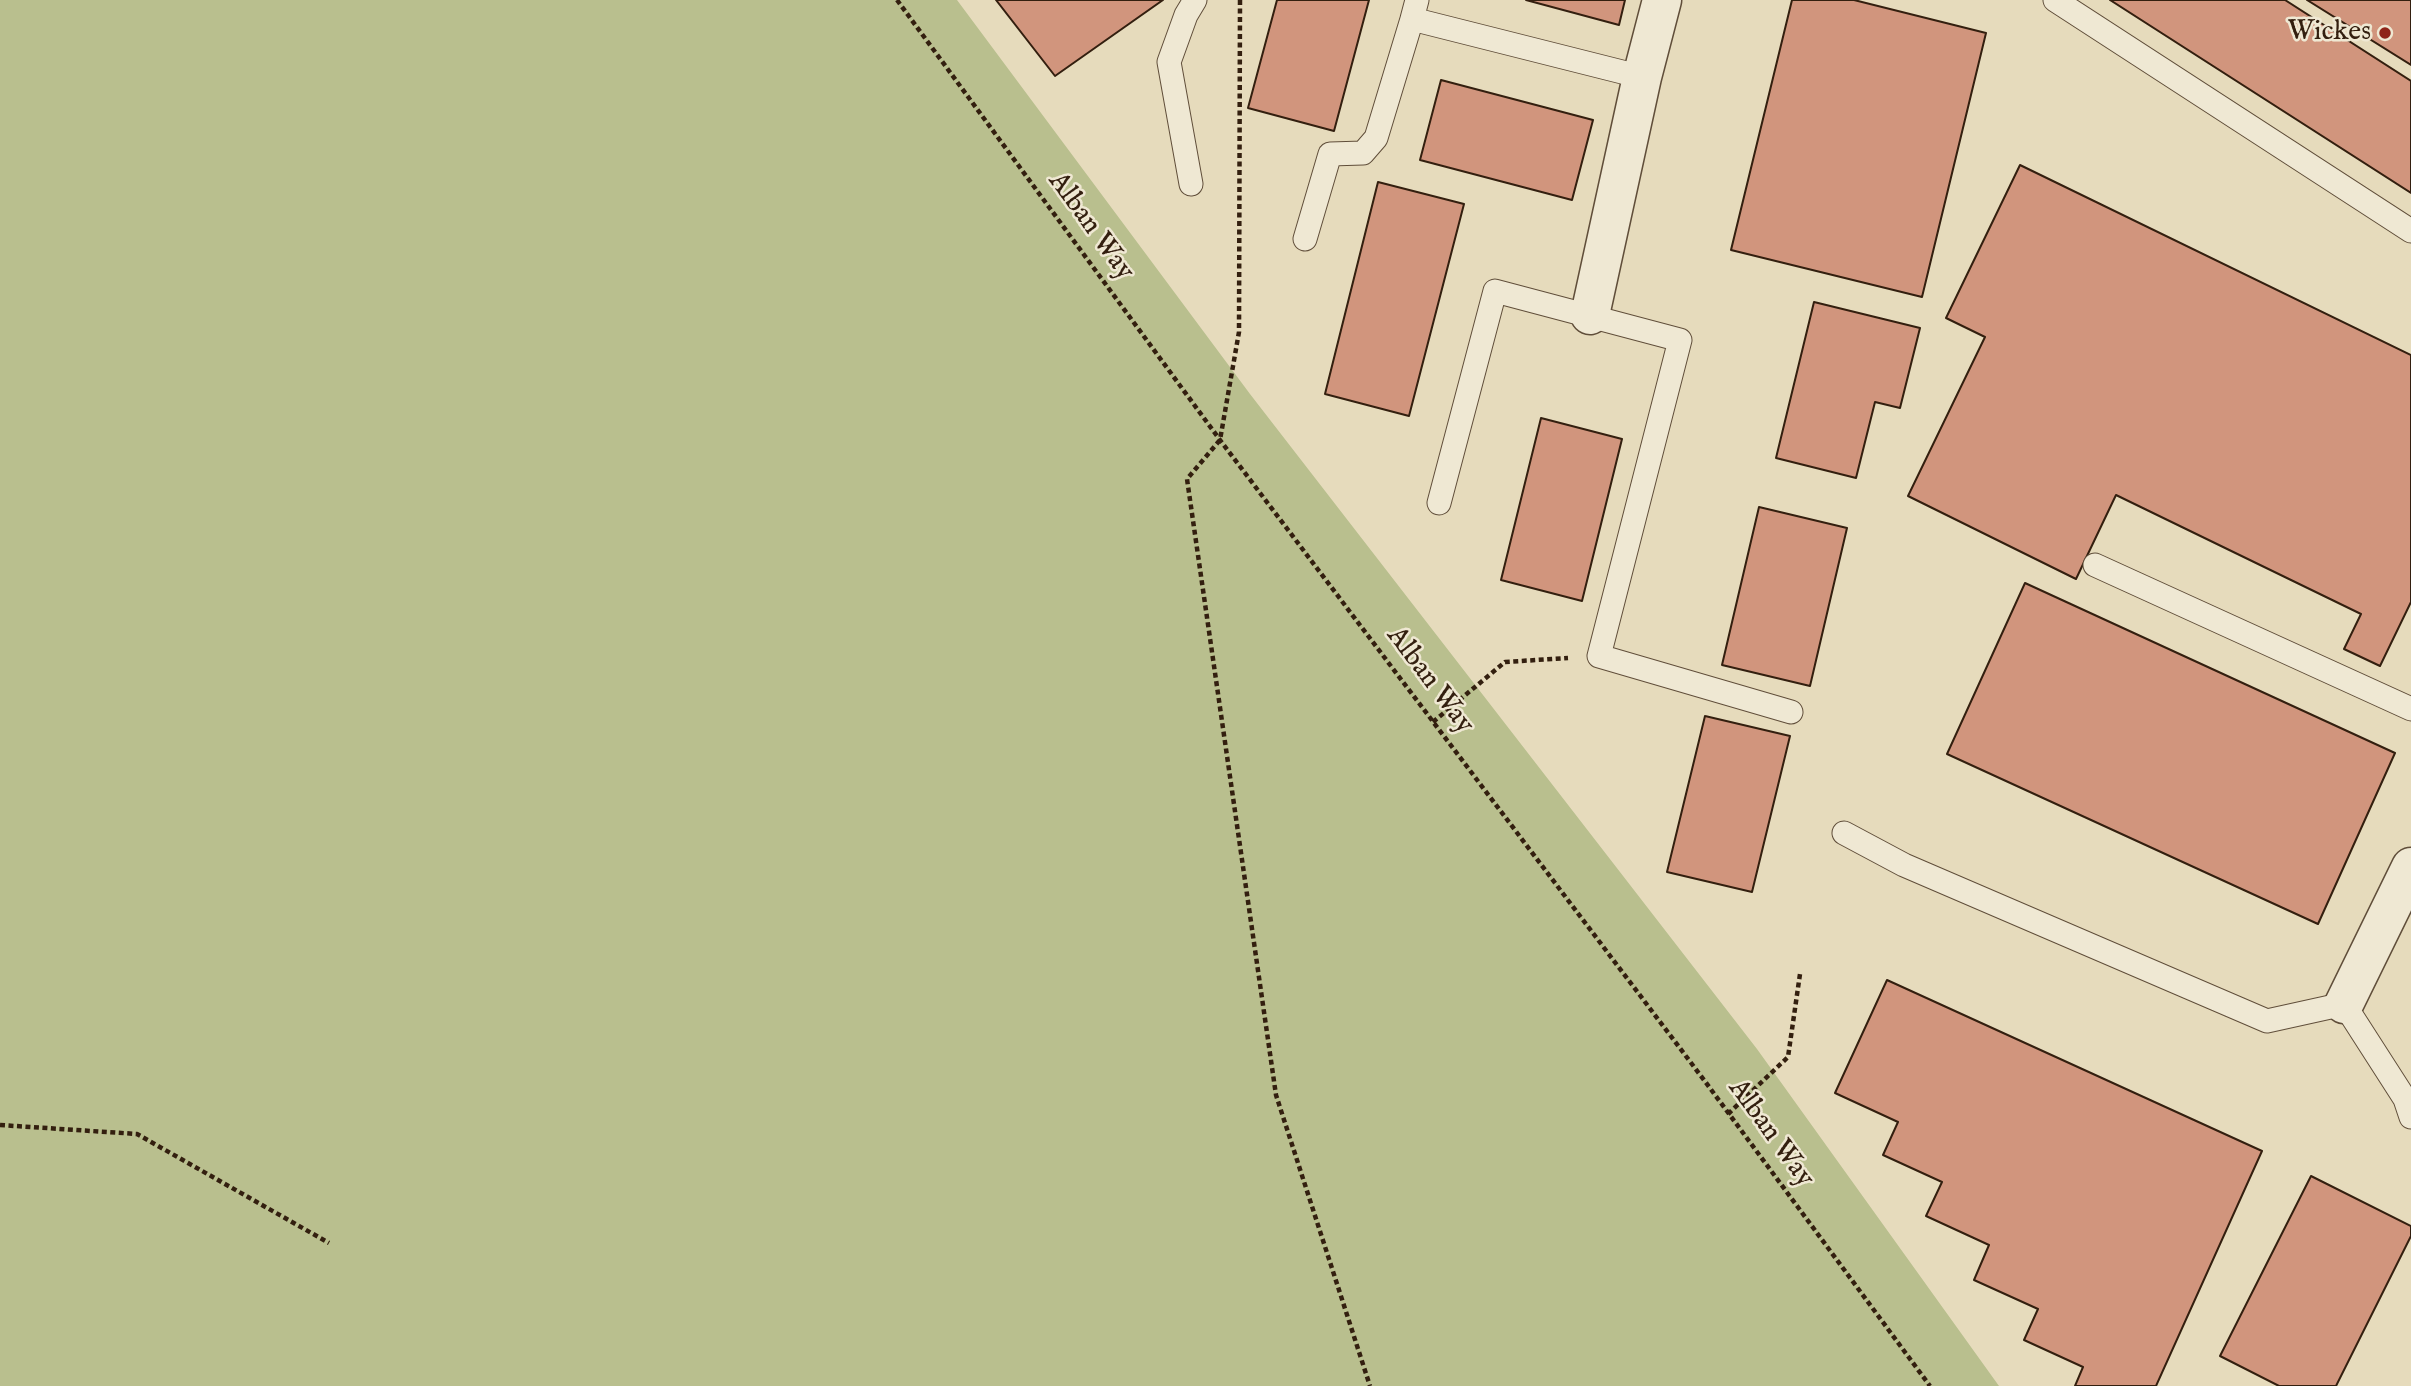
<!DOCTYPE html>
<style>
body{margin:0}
canvas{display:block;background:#e6dbbc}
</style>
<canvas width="2411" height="1386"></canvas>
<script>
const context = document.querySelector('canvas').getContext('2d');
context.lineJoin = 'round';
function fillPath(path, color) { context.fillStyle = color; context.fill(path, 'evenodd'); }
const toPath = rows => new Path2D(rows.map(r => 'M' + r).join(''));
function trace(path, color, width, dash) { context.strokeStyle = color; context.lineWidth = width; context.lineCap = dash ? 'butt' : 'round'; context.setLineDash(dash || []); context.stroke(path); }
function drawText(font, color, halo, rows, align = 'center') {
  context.font = font + ' "IM FELL English",serif'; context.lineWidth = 5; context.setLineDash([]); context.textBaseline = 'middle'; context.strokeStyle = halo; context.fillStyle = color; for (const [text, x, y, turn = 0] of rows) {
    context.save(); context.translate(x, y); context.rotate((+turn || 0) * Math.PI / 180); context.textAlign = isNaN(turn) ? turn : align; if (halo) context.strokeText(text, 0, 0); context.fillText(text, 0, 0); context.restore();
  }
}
const green = toPath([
 [0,0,957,0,1250,394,1757,1049,1999,1386,0,1386]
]);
const building = toPath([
 [996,0,1163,0,1055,76,996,0],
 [1277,0,1369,0,1334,131,1248,108,1277,0],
 [1526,0,1625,0,1619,25,1526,0],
 [1792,0,1854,0,1986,33,1922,297,1731,250,1792,0],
 [2110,0,2285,0,2411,81,2411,193,2110,0],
 [2307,0,2411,0,2411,65,2307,0],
 [1441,80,1593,120,1572,200,1420,160,1441,80],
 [2020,165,2411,355,2411,602,2380,666,2344,649,2361,614,2116,495,2076,579,1908,496,1985,337,1946,318,2020,165],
 [1378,182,1464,204,1409,416,1325,394,1378,182],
 [1814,302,1920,328,1900,408,1875,402,1856,478,1776,458,1814,302],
 [1541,418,1622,439,1582,601,1501,580,1541,418],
 [1759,507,1847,528,1810,686,1722,665,1759,507],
 [2025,583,2395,753,2318,924,1947,754,2025,583],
 [1705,716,1790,736,1752,892,1667,872,1705,716],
 [1887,980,2262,1151,2156,1386,2075,1386,2083,1367,2024,1340,2038,1309,1974,1280,1989,1245,1926,1216,1942,1182,1883,1155,1898,1122,1835,1093,1887,980],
 [2311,1176,2411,1226,2411,1236,2336,1386,2279,1386,2220,1356,2311,1176]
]);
const path = toPath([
 [897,0,1220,440,1704,1080,1930,1386],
 [1240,0,1239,332,1220,440,1187,479,1276,1095,1370,1386],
 [1433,722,1505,662,1568,658],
 [1728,1114,1788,1057,1800,974],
 [0,1125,137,1134,329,1243]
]);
const lane = toPath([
 [1417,0,1412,19,1642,77],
 [2055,0,2411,231],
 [1191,184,1169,62,1186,15,1195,0],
 [1305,239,1330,154,1363,153,1376,138,1412,19],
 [1439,503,1495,291,1680,340,1599,656,1791,712],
 [2095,565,2411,709],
 [1844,833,1904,865,2267,1021,2344,1004,2405,1099,2411,1117]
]);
const street = toPath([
 [1590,315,1642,77,1662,0],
 [2344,1004,2411,867]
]);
const markers = [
 [2385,33,7,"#8f2418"]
];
const poiNames = [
 ["Wickes",2371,33]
];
const streetNames = [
 ["Alban Way",1090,227,54],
 ["Alban Way",1429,681,53],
 ["Alban Way",1770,1134,54]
];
fillPath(green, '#b9bf8e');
fillPath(building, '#d1957d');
trace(building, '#331f0f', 2);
trace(lane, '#604e3a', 25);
trace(street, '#604e3a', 41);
trace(path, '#331f0f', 4.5, [5, 3.5]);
trace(lane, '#efe8d3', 23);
trace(street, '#efe8d3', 38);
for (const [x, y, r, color] of markers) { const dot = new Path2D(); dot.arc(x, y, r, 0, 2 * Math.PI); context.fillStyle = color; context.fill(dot); trace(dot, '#efe8d3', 2.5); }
drawText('28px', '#331f0f', '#efe8d3', poiNames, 'right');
drawText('28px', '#331f0f', '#efe8d3', streetNames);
</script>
